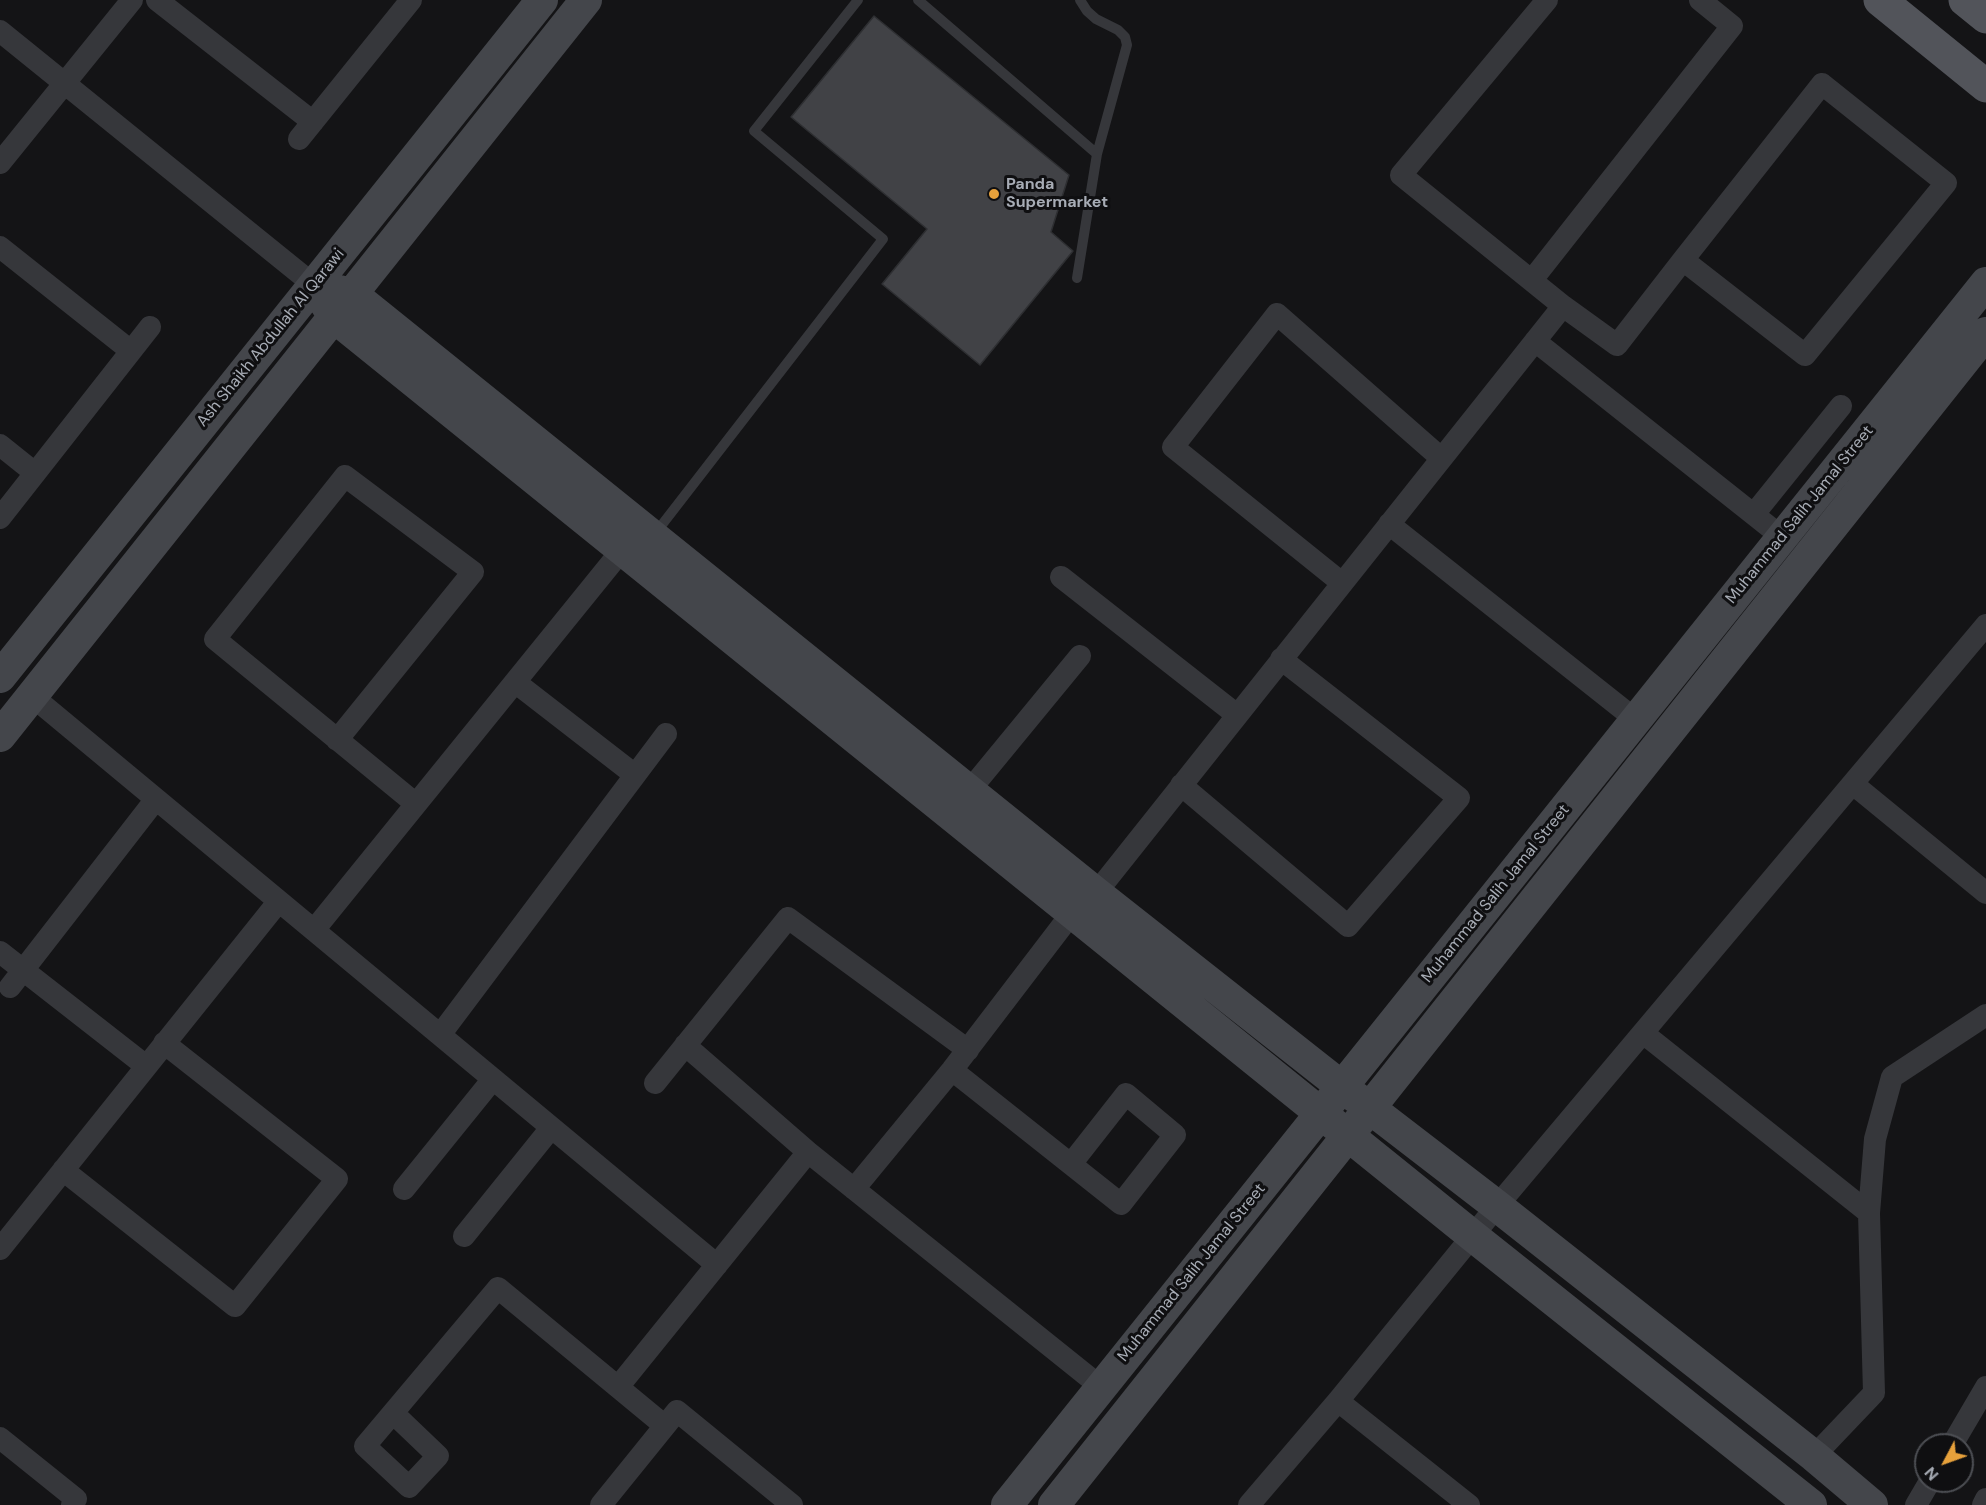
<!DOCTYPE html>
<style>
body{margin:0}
#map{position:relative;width:1986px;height:1505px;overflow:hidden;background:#141416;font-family:"DM Sans",sans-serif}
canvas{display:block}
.north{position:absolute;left:1914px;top:1433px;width:60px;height:60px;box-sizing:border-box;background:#0f0f11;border:2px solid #4c4e53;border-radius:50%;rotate:229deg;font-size:16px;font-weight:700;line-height:24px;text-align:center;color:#a7acb5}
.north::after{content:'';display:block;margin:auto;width:21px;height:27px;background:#e7a13b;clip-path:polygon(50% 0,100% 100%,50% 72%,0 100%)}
</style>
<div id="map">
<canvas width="1986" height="1505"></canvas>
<div class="north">N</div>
</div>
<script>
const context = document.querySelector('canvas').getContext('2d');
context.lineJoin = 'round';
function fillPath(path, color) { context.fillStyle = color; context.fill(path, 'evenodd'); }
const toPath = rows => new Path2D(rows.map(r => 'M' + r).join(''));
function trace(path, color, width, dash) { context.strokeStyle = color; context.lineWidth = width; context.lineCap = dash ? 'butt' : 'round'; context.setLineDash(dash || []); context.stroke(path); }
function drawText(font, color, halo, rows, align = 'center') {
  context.font = font + ' "DM Sans",sans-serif'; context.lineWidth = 6; context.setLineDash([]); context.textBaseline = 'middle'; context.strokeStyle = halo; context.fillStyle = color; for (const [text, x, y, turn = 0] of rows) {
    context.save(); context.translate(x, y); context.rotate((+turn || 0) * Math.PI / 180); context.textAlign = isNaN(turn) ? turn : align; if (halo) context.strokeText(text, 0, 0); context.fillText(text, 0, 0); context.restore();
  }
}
const building = toPath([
 [874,16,1069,175,1051,232,1073,251,980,365,882,284,927,229,791,117,874,16]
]);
const lane = toPath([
 [918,0,1097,154,1077,278],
 [1080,0,1087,11,1096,19,1118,30,1125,37,1127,45,1097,154],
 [654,535,883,239,754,131,858,0]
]);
const street = toPath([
 [157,0,313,122],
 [1547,0,1401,175,1563,306,1617,345,1683,260,1822,84,1946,183,1805,355,1683,260],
 [0,31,314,285],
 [299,139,411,0],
 [0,163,132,0],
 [0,247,131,351],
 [1532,280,1732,26,1700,0],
 [1535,341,1782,537],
 [0,445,35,473],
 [1754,514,1841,406],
 [0,518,150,327],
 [1389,524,1635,719],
 [1061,577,1237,715],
 [1342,583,1173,447,1277,314,1441,458],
 [515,682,635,775],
 [32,696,717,1265],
 [337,740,473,572,345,476,215,639,416,804],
 [1853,784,1986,893],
 [1181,785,1348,926,1459,798,1281,659],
 [969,791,1080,656],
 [1096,893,1563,306],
 [314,930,622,550],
 [0,952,146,1066],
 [10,987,156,799],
 [1643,1033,1869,1213],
 [440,1035,666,734],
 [685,1045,808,1152,1101,1387],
 [952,1070,1121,1204,1175,1135,1126,1094,1071,1164],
 [655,1083,788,918,968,1050],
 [63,1170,235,1306,337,1179,164,1043],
 [404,1189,493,1079],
 [854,1189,952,1070,1072,913],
 [464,1236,551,1128],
 [0,1249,279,901],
 [618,1387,808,1152],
 [1338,1401,1469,1505],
 [393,1413,438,1456,409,1487,365,1446,498,1288,665,1426],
 [0,1438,76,1499,72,1505],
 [1952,1445,1986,1387],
 [1814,1456,1874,1393,1869,1213,1875,1139,1892,1077,1986,1015],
 [601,1505,677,1411,792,1505],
 [1249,1505,1338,1401,1497,1206,1986,625],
 [1916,1505,1930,1481],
 [1983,1505,1986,1499]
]);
const secondary = toPath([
 [314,285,352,294,1096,893,1341,1086,1497,1206,1814,1456,1872,1505],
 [314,285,334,317,1474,1237,1811,1505],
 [0,677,542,0],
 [0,736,586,0],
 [1007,1505,1986,283],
 [1054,1505,1986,333]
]);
const primary = toPath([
 [1880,0,1986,86],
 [1965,0,1986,17]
]);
const markers = [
 [994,194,6,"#e7a13b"]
];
const poiNames = [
 ["Panda",1006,185],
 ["Supermarket",1006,203]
];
const streetNames = [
 ["Ash Shaikh Abdullah Al Qarawi",271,338,-51],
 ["Muhammad Salih Jamal Street",1800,515,-51],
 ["Muhammad Salih Jamal Street",1496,894,-51],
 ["Muhammad Salih Jamal Street",1192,1273,-51]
];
fillPath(building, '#414246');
trace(building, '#2e2f32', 1.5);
trace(lane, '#36373b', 10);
trace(street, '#36373b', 22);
trace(secondary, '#44464b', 32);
trace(primary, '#52545a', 33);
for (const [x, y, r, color] of markers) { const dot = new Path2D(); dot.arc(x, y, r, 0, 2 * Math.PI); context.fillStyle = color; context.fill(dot); trace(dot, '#0f0f11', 2); }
drawText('bold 16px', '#a7acb5', '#0f0f11', poiNames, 'left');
drawText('16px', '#a7acb5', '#0f0f11', streetNames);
</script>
